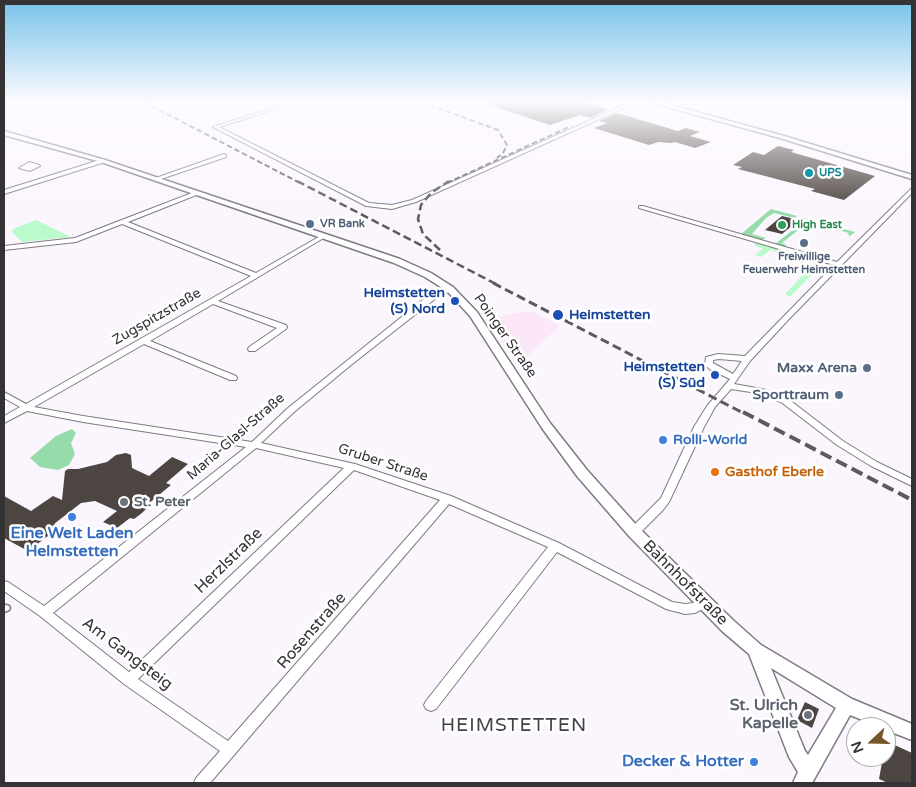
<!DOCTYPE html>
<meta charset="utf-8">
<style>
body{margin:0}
#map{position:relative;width:916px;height:787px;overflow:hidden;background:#fbf6fe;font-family:"Varela Round",sans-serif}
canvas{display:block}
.frame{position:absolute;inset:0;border:5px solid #343235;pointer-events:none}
.north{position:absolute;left:846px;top:717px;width:50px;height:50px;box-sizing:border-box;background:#fff;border:1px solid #aeadae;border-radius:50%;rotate:249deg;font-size:14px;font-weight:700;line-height:20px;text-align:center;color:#343235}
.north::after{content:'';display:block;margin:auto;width:18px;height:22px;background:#75562b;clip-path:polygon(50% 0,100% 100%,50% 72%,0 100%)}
</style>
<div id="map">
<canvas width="916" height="787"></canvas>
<div class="frame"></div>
<div class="north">N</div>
</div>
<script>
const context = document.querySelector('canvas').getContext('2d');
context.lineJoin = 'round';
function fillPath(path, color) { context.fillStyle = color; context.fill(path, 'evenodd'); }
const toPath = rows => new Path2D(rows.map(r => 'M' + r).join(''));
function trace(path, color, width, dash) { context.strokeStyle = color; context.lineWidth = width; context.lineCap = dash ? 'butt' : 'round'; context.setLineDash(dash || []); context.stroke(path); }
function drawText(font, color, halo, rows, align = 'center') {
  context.font = font + ' "Varela Round",sans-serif'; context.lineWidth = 5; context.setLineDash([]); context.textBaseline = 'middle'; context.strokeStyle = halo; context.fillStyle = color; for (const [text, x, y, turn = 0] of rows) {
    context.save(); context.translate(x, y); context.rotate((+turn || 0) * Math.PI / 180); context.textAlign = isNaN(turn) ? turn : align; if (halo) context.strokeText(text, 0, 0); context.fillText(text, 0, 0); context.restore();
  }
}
const education = toPath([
 [522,312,534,312,560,326,518,365,486,319]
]);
const green = toPath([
 [36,220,71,237,22,242,12,232,13,229],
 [756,243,817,261,822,264,790,297,785,294,814,263,770,250,761,257,755,255,763,249,754,245]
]);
const forest = toPath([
 [771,209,797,216,795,218,774,213,766,218,752,234,766,238,762,240,741,234],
 [803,218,855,232,850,236,848,235,849,233,808,222,782,243,786,245,785,247,775,244,803,222,800,219],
 [72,429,76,433,71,443,75,454,69,465,58,470,40,467,30,458,56,436]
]);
const building = toPath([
 [487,102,585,102,608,110,590,118,580,115,550,125,486,104],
 [617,113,678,131,686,128,700,132,690,136,711,142,695,148,675,142,671,143,658,142,649,145,594,128,607,123,599,121],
 [778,146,794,150,791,152,875,176,844,200,811,191,815,189,738,169,742,167,733,165,753,152,764,155],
 [782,216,799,220,782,234,765,230],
 [126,453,131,455,132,468,149,476,172,457,188,464,166,483,171,485,148,504,150,505,142,513,134,519,130,518,117,528,103,522,117,511,95,501,81,503,54,524,60,527,28,551,4,538,4,496,31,511,53,496,62,500,65,471,68,469,78,469,107,462,116,455],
 [805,702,819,709,812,728,797,720],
 [886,741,912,753,912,783,888,783,879,779,883,757,886,757]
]);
const pedestrian = toPath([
 [4,605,6,605,9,606,10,608,9,610,4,612,4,605]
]);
const minor = toPath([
 [291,102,299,102,219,127,369,203,392,205,412,200,631,102,637,102,416,202,392,209,366,206,213,127,291,102],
 [224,154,226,155,226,157,158,180,153,179,224,154],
 [103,159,106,161,105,162,4,194,4,190,103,159],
 [29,162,39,165,40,166,30,171,19,168,29,162],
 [912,188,912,193,789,319,750,361,734,384,762,389,787,398,843,441,877,462,912,479,912,486,871,466,837,445,781,402,757,393,731,389,715,407,704,427,669,502,663,510,638,535,634,536,630,535,629,532,630,529,661,498,694,427,707,406,730,379,711,370,706,366,705,364,706,357,718,354,745,356,834,265,639,208,639,206,643,206,837,262,912,188],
 [719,359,742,361,733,374,713,363,713,360,719,359],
 [197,191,200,193,199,194,128,222,256,273,322,235,327,236,218,301,286,325,287,327,286,329,255,351,249,351,248,349,249,347,277,328,213,304,150,341,236,376,237,378,236,380,230,380,144,344,34,407,83,416,252,442,288,408,434,291,450,287,453,287,453,291,440,295,351,365,294,412,261,443,355,464,451,496,559,543,672,602,685,604,693,603,704,598,708,600,710,603,708,606,695,613,685,614,666,609,557,552,436,709,431,711,426,709,424,705,426,701,548,547,449,504,210,783,194,783,196,778,220,751,124,684,40,616,4,591,4,581,8,582,44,606,246,447,83,422,27,411,4,423,4,416,20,407,4,398,4,392,26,404,251,276,122,224,76,242,4,250,4,246,75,238,197,191],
 [256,448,344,468,129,672,53,613,256,448],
 [354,470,440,500,228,741,138,679,354,470]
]);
const tertiary = toPath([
 [649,102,660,102,784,136,912,175,912,179,780,138,649,102],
 [4,131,105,160,400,259,431,273,453,287,477,312,550,423,587,470,639,528,734,621,761,645,852,699,912,724,912,740,886,730,886,727,880,727,850,715,812,783,793,783,798,772,789,757,749,654,722,631,629,536,577,476,542,428,470,316,447,291,425,277,394,263,101,162,4,135,4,131],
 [771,668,836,708,808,755,805,751,771,668]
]);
const railFar3 = toPath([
 [144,102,300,183],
 [430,105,498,130,507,145,503,153,497,158],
 [447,183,571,126]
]);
const railFar2 = toPath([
 [297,181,496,284],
 [440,250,423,234,418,219,421,205,431,193,449,181]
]);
const railFar1 = toPath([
 [493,283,745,414]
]);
const rail = toPath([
 [743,412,912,500]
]);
const markers = [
 [809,173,5,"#0f9aa8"],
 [310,224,5,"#5c6f8a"],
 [782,225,5,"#2e9e5b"],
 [804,243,5,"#5c6f8a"],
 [455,301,5,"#1a4fb4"],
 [558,315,6,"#1a4fb4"],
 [867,368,5,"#5c6f8a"],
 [715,375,5,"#1a4fb4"],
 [839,395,5,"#5c6f8a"],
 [663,440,5,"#3f7fe0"],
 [715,472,5,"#e8710a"],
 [124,502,5,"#6b7280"],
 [72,517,5,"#3f7fe0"],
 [808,715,5,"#6b7280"],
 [754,762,5,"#3f7fe0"]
];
const farCulturenames = [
 ["UPS",819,173]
];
const farServicenames = [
 ["VR Bank",320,224],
 ["Freiwillige",804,257,"center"],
 ["Feuerwehr Heimstetten",804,270,"center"]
];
const farLeisurenames = [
 ["High East",792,225]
];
const transitNames = [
 ["Heimstetten",445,293],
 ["(S) Nord",445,309],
 ["Heimstetten",569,315,"left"],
 ["Heimstetten",705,367],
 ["(S) Süd",705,383]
];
const streetNames = [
 ["Zugspitzstraße",157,317,-30],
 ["Poinger Straße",505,336,55],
 ["Maria-Glasl-Straße",236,437,-41],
 ["Gruber Straße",383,463,18]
];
const serviceNames = [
 ["Maxx Arena",857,368],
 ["Sporttraum",829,395]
];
const shopNames = [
 ["Rolli-World",673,440]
];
const foodNames = [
 ["Gasthof Eberle",725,472]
];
const worshipNames = [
 ["St. Peter",134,502]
];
const nearShopnames = [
 ["Eine Welt Laden",72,534],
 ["Helmstetten",72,552],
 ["Decker & Hotter",744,762,"right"]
];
const nearStreetnames = [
 ["Herzlstraße",229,561,-44],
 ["Bahnhofstraße",685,583,45],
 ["Rosenstraße",312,631,-49],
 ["Am Gangsteig",127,654,37]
];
const nearWorshipnames = [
 ["St. Ulrich",798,706],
 ["Kapelle",798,724]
];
const nearQuarternames = [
 ["HEIMSTETTEN",514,726]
];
fillPath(education, '#fbe7f7');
fillPath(green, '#bafacc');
fillPath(forest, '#95dcaa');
fillPath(building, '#4d4541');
trace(pedestrian, '#7f7a82', 3);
trace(minor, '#7f7a82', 2);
trace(tertiary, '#7f7a82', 3);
fillPath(pedestrian, '#fff');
fillPath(minor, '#fff');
fillPath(tertiary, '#fff');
trace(railFar3, '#5d5a5e', 2, [5.5, 3]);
trace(railFar2, '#5d5a5e', 2.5, [8, 4]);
trace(railFar1, '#5d5a5e', 3, [9, 4.5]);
trace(rail, '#5d5a5e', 4, [12, 5.5]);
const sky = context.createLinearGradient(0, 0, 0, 212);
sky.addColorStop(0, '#77c2e9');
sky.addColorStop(0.48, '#fdfbff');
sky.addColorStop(1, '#fdfbff00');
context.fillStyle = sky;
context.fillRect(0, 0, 916, 212);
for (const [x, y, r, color] of markers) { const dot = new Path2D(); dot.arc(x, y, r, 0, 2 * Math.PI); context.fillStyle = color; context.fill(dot); trace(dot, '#fff', 2); }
drawText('bold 11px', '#0d838f', '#fff', farCulturenames, 'left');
drawText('bold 11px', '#4e5e75', '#fff', farServicenames, 'left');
drawText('bold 11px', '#27864d', '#fff', farLeisurenames, 'left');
drawText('bold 14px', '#164399', '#fff', transitNames, 'right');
drawText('14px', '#343235', '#fff', streetNames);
drawText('bold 14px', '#4e5e75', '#fff', serviceNames, 'right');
drawText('bold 14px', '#366cbe', '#fff', shopNames, 'left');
drawText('bold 14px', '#c56008', '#fff', foodNames, 'left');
drawText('bold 14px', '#5b616d', '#fff', worshipNames, 'left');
drawText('bold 16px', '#366cbe', '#fff', nearShopnames);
drawText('16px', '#343235', '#fff', nearStreetnames);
drawText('bold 16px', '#5b616d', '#fff', nearWorshipnames, 'right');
context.letterSpacing = '1px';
drawText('19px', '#423f45', '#fff', nearQuarternames);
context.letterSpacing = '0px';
</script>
